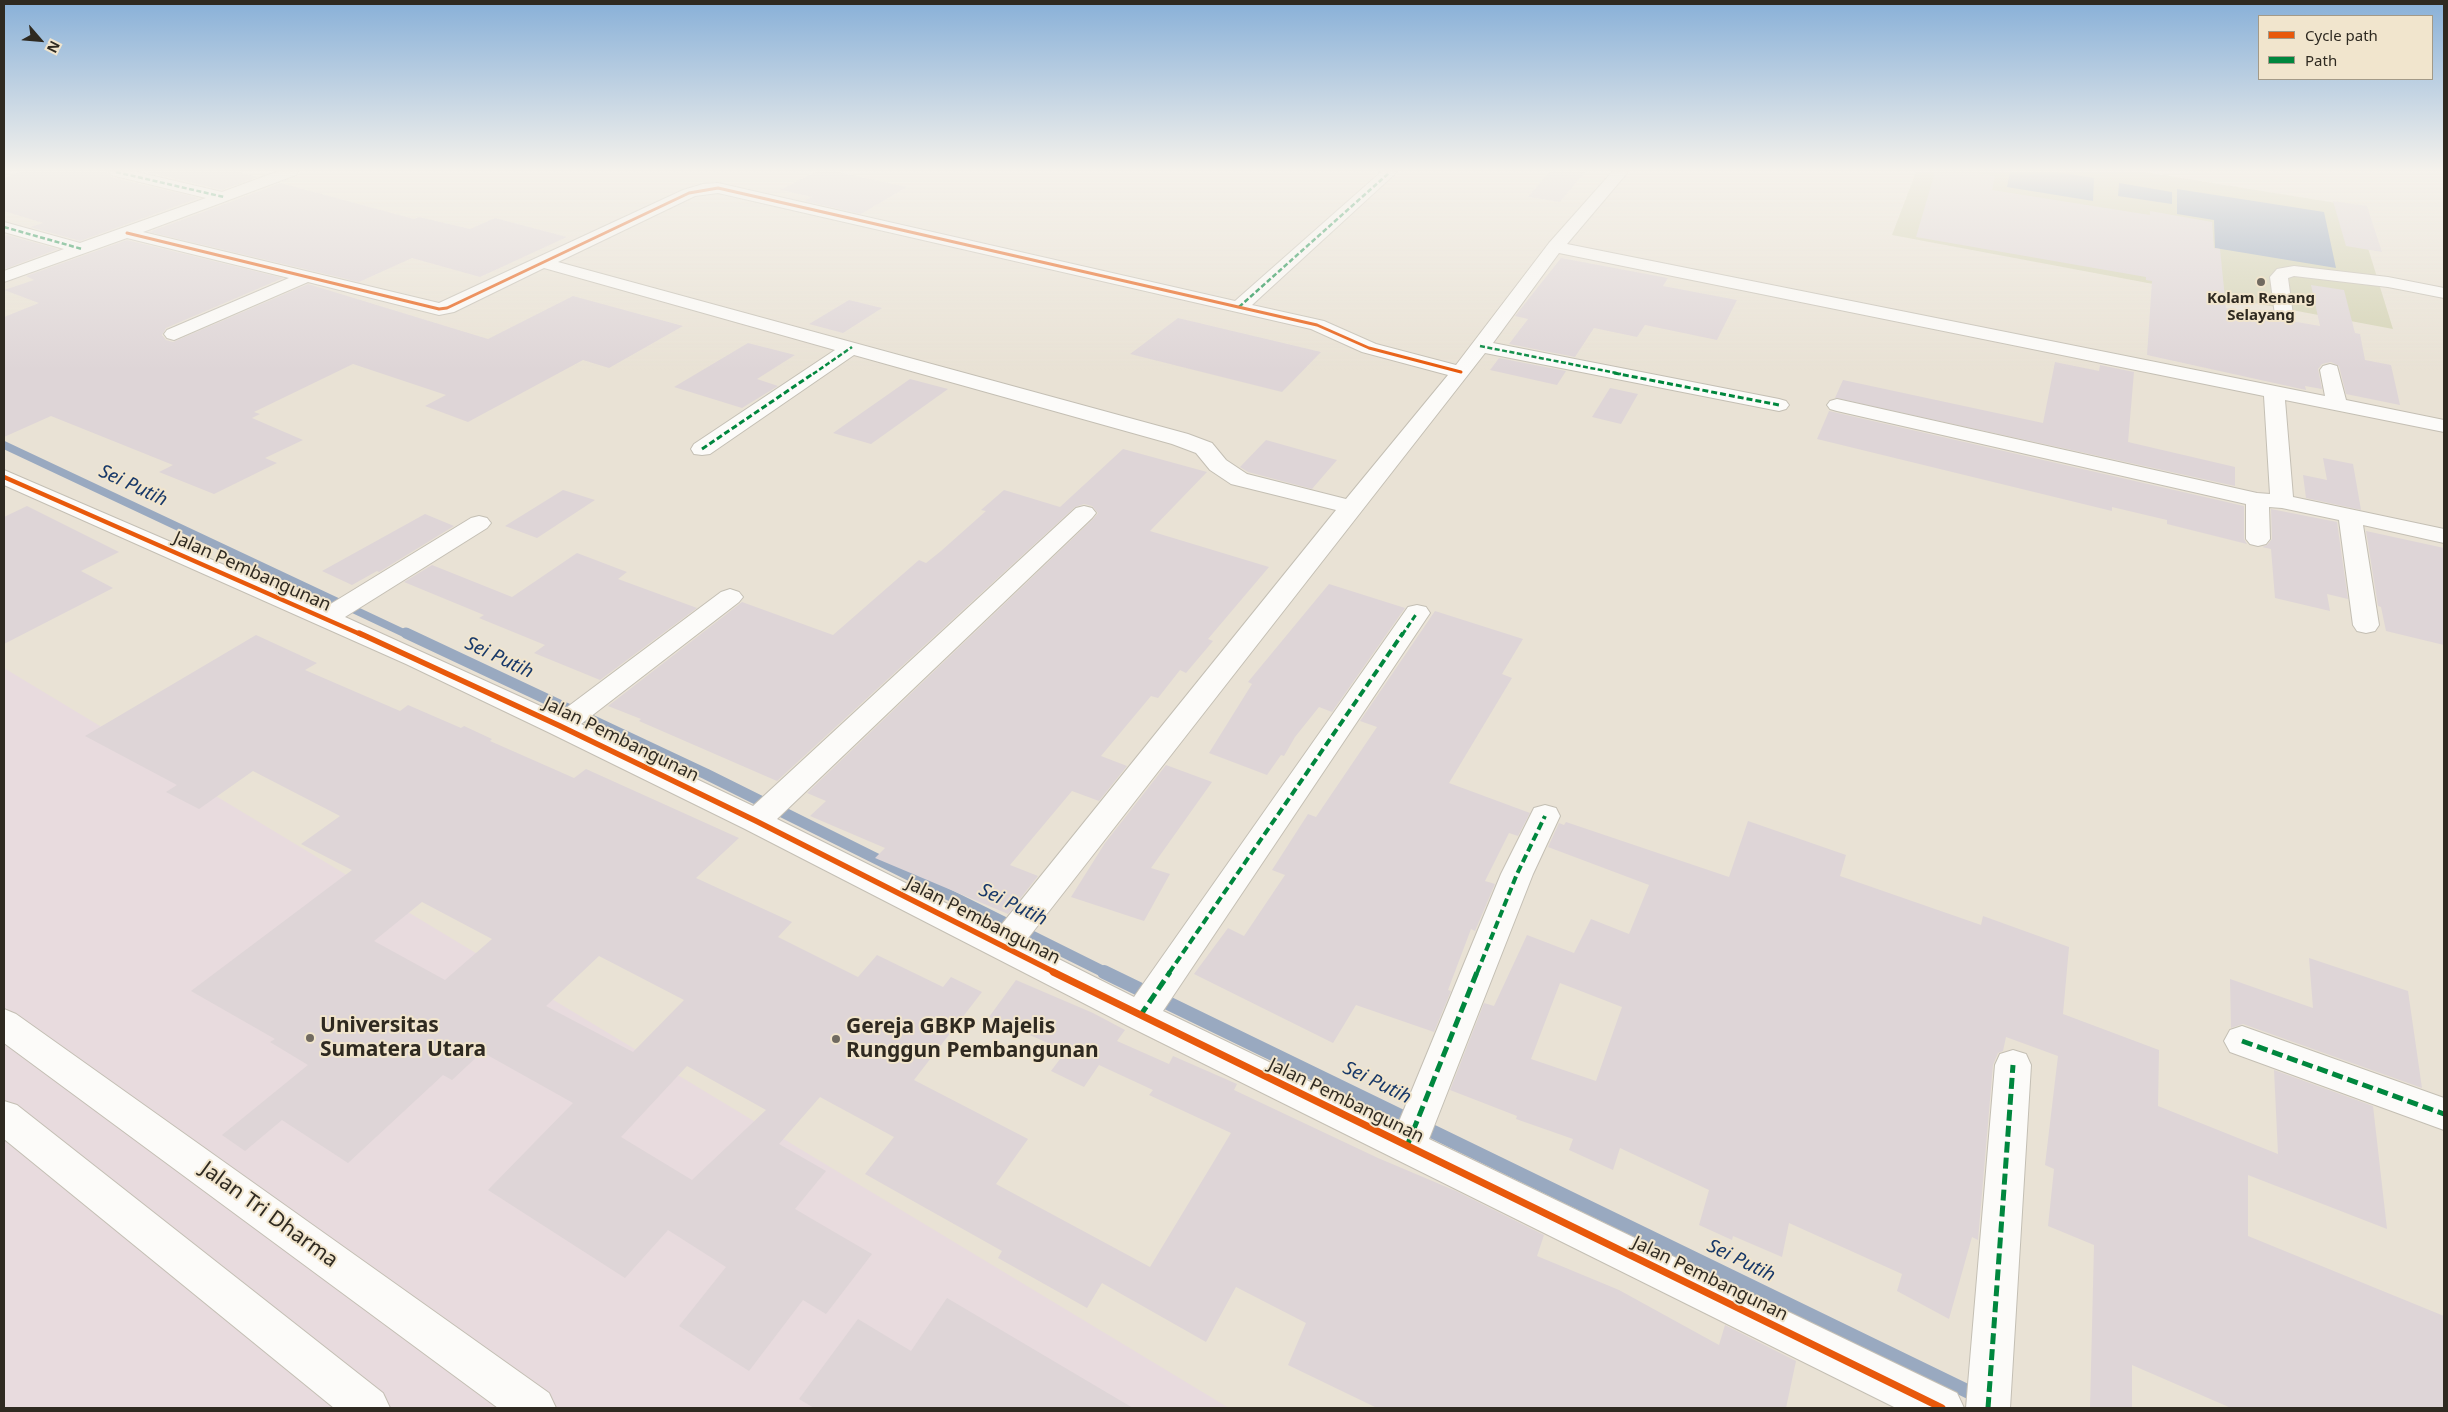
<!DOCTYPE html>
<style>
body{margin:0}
#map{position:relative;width:2448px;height:1412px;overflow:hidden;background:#e9e2d5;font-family:"Noto Sans",sans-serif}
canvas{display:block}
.frame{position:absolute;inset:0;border:5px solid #2f2a21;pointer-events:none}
.legend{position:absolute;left:2258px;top:15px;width:175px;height:65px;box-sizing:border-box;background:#f1e5cd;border:1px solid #a39a88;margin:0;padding:6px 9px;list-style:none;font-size:15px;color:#2f2a21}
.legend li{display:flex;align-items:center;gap:10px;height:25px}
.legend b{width:25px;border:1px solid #a39a88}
.north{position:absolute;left:15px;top:15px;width:50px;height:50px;-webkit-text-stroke:4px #f1e5cd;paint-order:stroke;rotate:117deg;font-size:14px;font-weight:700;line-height:20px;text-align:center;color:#2f2a21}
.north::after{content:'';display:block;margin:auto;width:18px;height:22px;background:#2f2a21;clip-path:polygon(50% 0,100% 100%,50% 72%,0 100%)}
</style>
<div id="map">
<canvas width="2448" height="1412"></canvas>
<div class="frame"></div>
<ul class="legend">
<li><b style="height:6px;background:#e8590c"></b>Cycle path</li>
<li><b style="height:6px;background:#00873e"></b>Path</li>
</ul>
<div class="north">N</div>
</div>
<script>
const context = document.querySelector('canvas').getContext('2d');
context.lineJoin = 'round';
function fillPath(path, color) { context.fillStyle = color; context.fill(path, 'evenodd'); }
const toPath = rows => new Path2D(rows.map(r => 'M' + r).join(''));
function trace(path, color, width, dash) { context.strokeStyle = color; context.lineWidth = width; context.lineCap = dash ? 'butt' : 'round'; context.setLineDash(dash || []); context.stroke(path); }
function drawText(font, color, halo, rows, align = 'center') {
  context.font = font + ' "Noto Sans",sans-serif'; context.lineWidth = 4; context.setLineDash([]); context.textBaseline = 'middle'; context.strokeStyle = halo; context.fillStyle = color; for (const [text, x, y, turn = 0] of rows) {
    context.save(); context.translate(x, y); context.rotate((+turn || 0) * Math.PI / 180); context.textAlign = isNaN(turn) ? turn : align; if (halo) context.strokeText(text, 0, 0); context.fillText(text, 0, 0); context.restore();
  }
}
const education = toPath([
 [4,668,1229,1408,4,1408]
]);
const green = toPath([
 [1916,172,2145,172,2355,206,2393,329,1892,235]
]);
const water = toPath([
 [2010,172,2057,172,2094,178,2093,201,2007,187],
 [2119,183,2172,192,2172,204,2118,196],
 [2177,189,2324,212,2336,268,2215,248,2214,220,2177,214]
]);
const streamFar2 = toPath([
 [4,445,408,635]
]);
const streamFar1 = toPath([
 [406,633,706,774,1106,973]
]);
const stream = toPath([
 [1104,972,2002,1408]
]);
const building = toPath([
 [19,172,107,172,111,177,199,198,80,241,30,227,43,223,4,211,4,178],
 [146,172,239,172,258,177,222,190],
 [815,172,839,172,907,187,861,214,804,201,812,197,780,190],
 [1549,172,1585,172,1560,202,1528,197],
 [1935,172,1970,172,1995,176,1992,190,2150,215,2150,211,2212,222,2214,248,2220,249,2226,308,2274,317,2277,321,2291,321,2320,326,2311,285,2344,290,2355,333,2360,334,2365,360,2391,365,2400,405,2346,394,2339,366,2331,362,2322,364,2318,369,2322,389,2305,386,2306,390,2147,355,2152,281,2146,280,2146,277,1916,237],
 [281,183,414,219,419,217,470,229,495,218,567,237,480,277,412,258,359,282,149,232],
 [2333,201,2367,206,2382,252,2346,246],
 [7,235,58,249,5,269,4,236],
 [127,240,283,278,166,328,162,335,166,340,173,342,308,284,488,339,573,296,683,326,609,368,583,360,468,422,425,406,446,395,353,364,254,412,260,414,252,418,303,440,265,458,277,463,214,494,159,472,173,465,51,416,4,437,4,317,39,303,4,290,34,280,26,276],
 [1561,258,1668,278,1663,286,1737,300,1717,340,1645,325,1637,337,1594,328,1575,357,1509,344,1528,319,1515,316],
 [849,300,882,308,843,333,809,324],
 [1178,318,1321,352,1282,392,1130,354],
 [748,343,795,355,757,379,778,386,742,408,674,387],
 [1499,358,1566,371,1557,385,1490,370],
 [2055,362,2099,371,2100,365,2134,372,2128,442,2235,467,2235,486,1835,398,1843,380,2043,423],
 [910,379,948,389,871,444,833,433],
 [1610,388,1638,394,1621,424,1592,417],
 [1829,411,2244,506,2244,539,2247,544,2167,524,2167,520,2112,507,2112,511,1817,439],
 [1266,440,1337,460,1312,489,1248,472,1240,467],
 [1123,449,1207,472,1150,531,1269,567,1208,639,1213,641,1186,673,1180,670,1158,698,1151,696,1101,756,1127,766,1099,801,1072,791,1010,865,1038,876,1008,914,875,858,885,848,810,816,826,801,807,793,1093,519,1098,513,1092,506,1084,504,1075,507,777,781,639,721,641,719,608,706,742,602,833,635,919,560,926,563,941,551,986,511,981,510,1004,490,1060,507],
 [2323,458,2353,464,2361,510,2306,498,2303,475,2327,480],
 [563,490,595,500,537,538,505,526],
 [27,506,119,552,81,571,113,588,4,644,4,517],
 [2271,509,2337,522,2348,599,2327,594,2330,611,2275,598,2271,549,2262,547,2267,545,2272,539],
 [425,514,454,526,379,572,377,571,352,585,322,571],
 [2366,531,2444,548,2444,645,2386,631,2381,607,2378,606],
 [577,553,627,572,618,579,697,608,600,680,534,653,545,645,479,618,484,615,404,582,432,565,512,597],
 [1329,584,1405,608,1332,712,1319,707,1295,737,1284,756,1281,755,1267,775,1209,753,1252,684,1248,682],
 [1435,611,1523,639,1502,674,1512,678,1449,783,1530,813,1518,836,1509,833,1485,881,1495,884,1475,931,1471,929,1448,990,1451,991,1434,1032,1356,1005,1333,1043,1194,974,1228,928,1244,936,1285,875,1272,870,1308,814,1316,817,1377,727,1360,721],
 [256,635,317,663,305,670,400,711,408,705,461,728,464,726,492,739,490,741,574,778,586,769,739,838,696,878,792,922,778,937,858,977,877,955,943,987,951,977,982,992,914,1080,1028,1139,996,1184,1150,1267,1231,1133,1149,1095,1153,1090,1099,1065,1084,1087,1051,1071,1066,1051,989,1017,1016,980,1093,1013,1125,1030,1117,1041,1169,1064,1173,1056,1237,1084,1234,1090,1378,1158,1456,1191,1544,1235,1537,1256,1619,1290,1719,1345,1725,1325,1796,1361,1786,1408,1377,1408,1288,1365,1306,1323,1236,1287,1206,1342,1102,1283,1087,1308,998,1258,1002,1251,865,1174,894,1137,820,1097,779,1144,826,1171,795,1209,872,1254,826,1314,803,1300,749,1371,679,1326,726,1267,668,1230,625,1278,488,1190,573,1103,482,1052,452,1080,443,1075,348,1163,282,1120,245,1151,222,1135,308,1065,270,1042,275,1039,191,991,352,870,301,844,340,816,253,771,199,809,166,792,177,785,85,736],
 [422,902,492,939,445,980,374,941],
 [599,956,684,1000,633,1052,546,1006],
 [687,1066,766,1110,692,1180,621,1137],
 [1166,765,1212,782,1151,868,1170,874,1144,921,1071,897,1105,843],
 [1748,821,1846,855,1840,876,1981,925,1983,916,2069,947,2063,1014,2159,1050,2158,1106,2278,1154,2274,1070,2373,1106,2387,1229,2248,1175,2248,1236,2444,1316,2444,1408,2231,1408,2132,1365,2132,1408,2090,1408,2094,1245,2048,1226,2054,1169,2045,1165,2058,1056,2006,1037,2003,1051,1998,1053,1993,1065,1978,1240,1972,1237,1949,1319,1897,1291,1902,1274,1789,1223,1782,1257,1733,1236,1732,1240,1699,1225,1709,1190,1620,1148,1613,1170,1569,1150,1573,1139,1516,1119,1517,1116,1450,1090,1484,1003,1494,1006,1527,935,1574,953,1591,919,1629,934,1649,885,1548,847,1559,823,1564,825,1566,822,1729,877],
 [1560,983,1622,1007,1596,1081,1531,1059],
 [2309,958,2408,991,2422,1088,2243,1024,2231,1028,2230,979,2313,1008],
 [947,1298,1133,1408,814,1408,799,1399,858,1319,911,1351]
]);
const minor = toPath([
 [109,172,137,172,222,192,276,172,298,172,296,175,143,232,439,303,683,190,703,184,718,183,1235,301,1381,172,1397,172,1252,305,1324,321,1376,344,1456,365,1549,243,1612,172,1628,172,1567,244,2325,396,2320,370,2323,366,2330,364,2337,366,2346,400,2444,420,2444,432,2285,400,2293,497,2444,529,2444,543,2363,525,2379,625,2375,631,2366,633,2357,631,2353,625,2339,520,2282,508,2269,507,2270,539,2266,544,2258,546,2250,544,2246,539,2246,504,1837,411,1830,409,1827,405,1830,401,1837,399,2257,493,2270,494,2264,396,1559,253,1493,343,1779,399,1786,401,1789,405,1786,409,1779,411,1485,353,1025,942,1134,997,1408,607,1417,605,1426,607,1430,613,1163,1011,1398,1124,1501,874,1534,808,1545,805,1556,808,1560,816,1533,874,1429,1139,1957,1393,1964,1408,1896,1408,1128,1026,745,829,550,733,406,664,4,485,4,470,324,608,471,518,479,516,487,518,491,523,487,528,345,617,558,714,721,592,730,589,739,592,743,597,739,602,581,724,753,806,1076,508,1084,506,1092,508,1096,513,1092,518,777,819,998,929,1336,510,1231,484,1210,470,1196,453,1172,444,854,355,710,454,702,455,694,454,691,449,694,444,835,350,544,268,454,312,439,315,308,282,174,340,167,338,164,334,167,330,289,278,127,238,4,282,4,271,64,249,4,232,4,222,80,243,206,198,111,175,109,172],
 [718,193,1311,329,1362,352,1448,375,1346,499,1247,474,1226,460,1212,443,1188,434,558,262,695,196,718,193],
 [2294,266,2388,277,2444,288,2444,298,2388,287,2294,276,2288,278,2293,315,2291,319,2277,319,2275,315,2270,277,2277,269,2294,266],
 [4,1009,16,1014,549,1393,556,1408,498,1408,4,1043,4,1009],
 [2242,1026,2444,1098,2444,1130,2230,1052,2224,1041,2230,1030,2242,1026],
 [2013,1050,2026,1054,2031,1065,2010,1408,1966,1408,1995,1065,2000,1054,2013,1050],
 [4,1101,17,1105,383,1393,390,1408,334,1408,4,1139,4,1101]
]);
const quietFar3 = toPath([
 [116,172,224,197],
 [4,227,82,249],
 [1239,307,1390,172],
 [1480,346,1621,374],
 [813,374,852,347]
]);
const quietFar2 = toPath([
 [1614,373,1779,405],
 [702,449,814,373],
 [1402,635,1417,613]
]);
const quietFar1 = toPath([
 [1169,973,1403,633],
 [1477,973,1517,874,1545,816]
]);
const quiet = toPath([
 [1140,1016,1170,972],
 [2242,1041,2444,1114],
 [1407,1146,1477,972],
 [1988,1408,2013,1065]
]);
const cyclewayFar3 = toPath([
 [127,233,439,309,447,308,689,193,718,188,1317,325,1369,348,1461,372]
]);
const cyclewayFar2 = toPath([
 [4,477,362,635]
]);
const cyclewayFar1 = toPath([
 [359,633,560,726,756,821,1056,973]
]);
const cycleway = toPath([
 [1053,972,1942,1408]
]);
const markers = [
 [2261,282,5,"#706a60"],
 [310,1038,5,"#706a60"],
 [836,1039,5,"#706a60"]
];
const farPoinames = [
 ["Kolam Renang",2261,299],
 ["Selayang",2261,316]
];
const streetNames = [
 ["Jalan Pembangunan",252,572,24],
 ["Jalan Pembangunan",621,740,26],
 ["Jalan Pembangunan",983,921,27],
 ["Jalan Pembangunan",1346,1101,26],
 ["Jalan Pembangunan",1710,1279,26]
];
const waterNames = [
 ["Sei Putih",133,486,25],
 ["Sei Putih",499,658,25],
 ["Sei Putih",1013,905,26],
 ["Sei Putih",1377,1083,26],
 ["Sei Putih",1741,1261,26]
];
const nearPoinames = [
 ["Universitas",320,1026],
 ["Sumatera Utara",320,1050],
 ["Gereja GBKP Majelis",846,1027],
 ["Runggun Pembangunan",846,1051]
];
const nearStreetnames = [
 ["Jalan Tri Dharma",269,1215,36]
];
fillPath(education, '#e8dbde');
fillPath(green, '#d4d3b5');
fillPath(water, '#99a9c0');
trace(streamFar2, '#99a9c0', 8);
trace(streamFar1, '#99a9c0', 11);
trace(stream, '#99a9c0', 14);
fillPath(building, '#ded5d7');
trace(minor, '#c4bfb4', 2);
fillPath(minor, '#fcfbf9');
trace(quietFar3, '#00873e', 2.5, [5, 2.5]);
trace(quietFar2, '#00873e', 3, [6, 3]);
trace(quietFar1, '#00873e', 4, [8, 4]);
trace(quiet, '#00873e', 5, [11, 5]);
trace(cyclewayFar3, '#e8590c', 3);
trace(cyclewayFar2, '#e8590c', 4.5);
trace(cyclewayFar1, '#e8590c', 5.5);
trace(cycleway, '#e8590c', 7);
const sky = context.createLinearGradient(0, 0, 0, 370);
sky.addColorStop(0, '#88b0d8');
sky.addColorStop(0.46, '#f5f2ec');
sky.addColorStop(1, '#f5f2ec00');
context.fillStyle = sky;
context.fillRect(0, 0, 2448, 370);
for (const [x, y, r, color] of markers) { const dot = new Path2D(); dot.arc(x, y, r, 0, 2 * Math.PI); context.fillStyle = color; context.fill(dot); trace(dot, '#f1e5cd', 2); }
drawText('bold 15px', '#2f2a21', '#f1e5cd', farPoinames);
drawText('18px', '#2f2a21', '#f1e5cd', streetNames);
drawText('italic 19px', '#173869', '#f1e5cd', waterNames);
drawText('bold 21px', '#2f2a21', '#f1e5cd', nearPoinames, 'left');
drawText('21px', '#2f2a21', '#f1e5cd', nearStreetnames);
</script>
